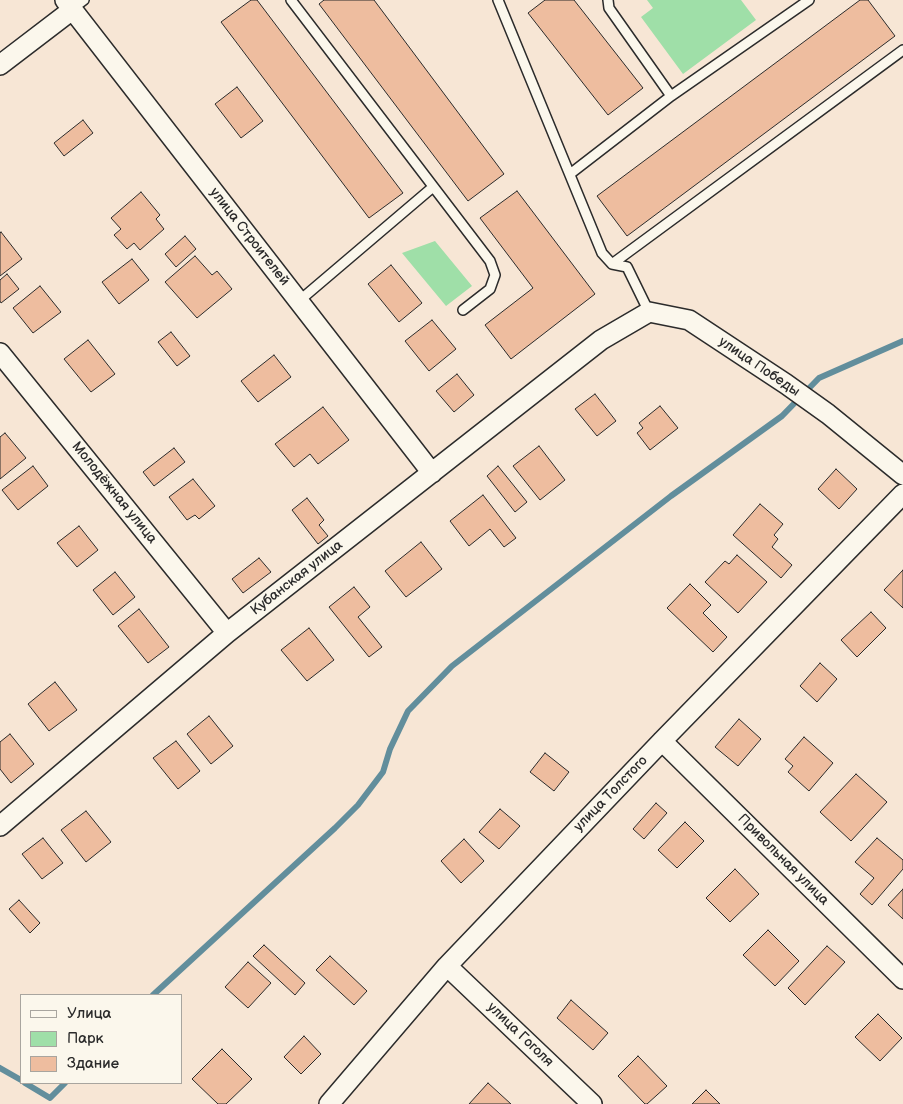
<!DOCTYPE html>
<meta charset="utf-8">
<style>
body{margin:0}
#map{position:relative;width:903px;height:1104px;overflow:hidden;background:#f7e6d5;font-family:"Balsamiq Sans",sans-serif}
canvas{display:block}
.legend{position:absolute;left:20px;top:994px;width:162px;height:90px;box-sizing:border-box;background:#fbf7ec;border:1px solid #a8a59f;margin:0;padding:6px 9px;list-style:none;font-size:15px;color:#2b2b2b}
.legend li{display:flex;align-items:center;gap:10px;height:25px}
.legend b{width:25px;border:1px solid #a8a59f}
</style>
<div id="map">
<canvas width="903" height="1104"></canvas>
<ul class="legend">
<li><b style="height:6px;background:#fbf7ec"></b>Улица</li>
<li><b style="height:14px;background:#9fdfa8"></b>Парк</li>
<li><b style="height:14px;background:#eebd9f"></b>Здание</li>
</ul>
</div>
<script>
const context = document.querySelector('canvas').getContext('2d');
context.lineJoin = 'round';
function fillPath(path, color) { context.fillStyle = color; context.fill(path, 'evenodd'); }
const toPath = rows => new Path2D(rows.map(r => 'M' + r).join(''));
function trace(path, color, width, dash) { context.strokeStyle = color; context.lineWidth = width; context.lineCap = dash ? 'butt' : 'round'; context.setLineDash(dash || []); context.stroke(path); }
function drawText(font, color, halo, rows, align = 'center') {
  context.font = font + ' "Balsamiq Sans",sans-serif'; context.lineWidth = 4; context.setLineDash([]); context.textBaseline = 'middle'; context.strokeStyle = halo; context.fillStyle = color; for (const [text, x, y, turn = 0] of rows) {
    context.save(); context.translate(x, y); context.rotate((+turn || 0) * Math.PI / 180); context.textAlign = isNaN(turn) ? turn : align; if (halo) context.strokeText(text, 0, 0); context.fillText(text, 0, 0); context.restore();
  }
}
const green = toPath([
 [647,0,741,0,756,20,683,74,641,17,653,8],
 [435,241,472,286,446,306,402,253]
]);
const stream = toPath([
 [153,995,335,828,358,805,383,772,390,749,408,711,452,666,671,496,782,416,819,378,903,341],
 [0,1068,21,1080],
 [25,1083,50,1098,65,1083]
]);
const building = toPath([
 [251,0,257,0,403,193,369,218,221,22,251,0],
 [324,0,374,0,504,174,468,201,319,4,324,0],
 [545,0,574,0,643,88,608,115,528,13,545,0],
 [860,0,868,0,895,36,627,236,597,196,860,0],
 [237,87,263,121,241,138,215,104,237,87],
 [83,120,93,133,64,156,54,143,83,120],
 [517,191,595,294,511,359,485,325,533,288,480,218,517,191],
 [141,192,160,215,156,219,164,229,140,250,134,243,127,249,114,235,121,229,111,218,141,192],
 [1,232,22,259,0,276,0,233,1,232],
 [185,236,196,249,176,267,165,254,185,236],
 [195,256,212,275,217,271,232,289,197,318,165,282,195,256],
 [132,259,149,280,119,304,102,282,132,259],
 [391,265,422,303,399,322,368,284,391,265],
 [7,274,19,289,1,303,0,301,0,280,7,274],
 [40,286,61,312,33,333,13,308,40,286],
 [432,320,456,349,429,371,405,341,432,320],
 [171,332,190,356,177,366,158,342,171,332],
 [88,340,115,374,91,392,64,359,88,340],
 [274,355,291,377,258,402,241,381,274,355],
 [457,374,474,395,454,412,436,391,457,374],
 [595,394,616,421,597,436,575,409,595,394],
 [660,406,678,428,650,450,637,433,643,428,639,423,660,406],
 [323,407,349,440,318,464,310,454,294,467,275,444,323,407],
 [5,433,26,458,0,479,0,437,5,433],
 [539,446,565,480,540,500,513,466,539,446],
 [174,448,185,462,154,486,143,472,174,448],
 [33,466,48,486,18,510,2,490,33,466],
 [498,466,527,502,515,512,487,476,498,466],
 [836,469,857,489,839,509,818,489,836,469],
 [193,479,215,506,199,519,195,515,187,520,169,497,193,479],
 [483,495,516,538,504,547,490,529,469,546,450,521,483,495],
 [307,498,324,520,319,525,328,536,318,544,292,510,307,498],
 [760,504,783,524,774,535,778,539,772,547,792,565,781,578,733,535,760,504],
 [79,526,98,550,77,567,57,543,79,526],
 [421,542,442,569,406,597,385,571,421,542],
 [737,555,767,582,738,613,705,582,725,561,729,564,737,555],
 [259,558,271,572,243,593,232,579,259,558],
 [903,570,903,608,884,590,903,570],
 [115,572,135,597,113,615,93,590,115,572],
 [690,584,711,605,703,613,727,637,713,652,667,608,690,584],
 [354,587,370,607,358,617,382,647,369,657,329,607,354,587],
 [139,609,169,647,148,663,118,626,139,609],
 [871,612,886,628,857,657,841,640,871,612],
 [309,628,334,660,307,681,281,650,309,628],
 [820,663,837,679,817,702,800,686,820,663],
 [55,682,77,710,49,731,28,704,55,682],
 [209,716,233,746,211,764,187,734,209,716],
 [739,719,761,739,738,766,715,747,739,719],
 [10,734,34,764,11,783,0,769,0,742,10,734],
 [804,737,833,763,809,791,788,772,793,766,785,759,804,737],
 [176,741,200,771,178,789,153,758,176,741],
 [545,753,569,772,554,791,530,772,545,753],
 [856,774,887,802,851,841,820,812,856,774],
 [656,803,667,813,644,839,633,829,656,803],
 [500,809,520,826,499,849,479,832,500,809],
 [86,811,111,842,86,862,61,830,86,811],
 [685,822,704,841,677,868,658,850,685,822],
 [43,838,63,863,42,879,22,854,43,838],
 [877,838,903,860,903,869,872,905,860,894,874,878,855,862,877,838],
 [464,839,484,861,461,883,441,861,464,839],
 [735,869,759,894,730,922,706,898,735,869],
 [903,889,903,919,888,905,903,889],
 [19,900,40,923,30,933,9,909,19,900],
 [768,930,799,961,775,986,743,955,768,930],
 [264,945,305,983,295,995,253,956,264,945],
 [827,946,845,962,805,1005,788,988,827,946],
 [330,956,367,991,354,1005,316,970,330,956],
 [248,962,271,983,248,1008,225,987,248,962],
 [571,1000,608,1033,593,1050,557,1018,571,1000],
 [878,1014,902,1038,880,1061,855,1037,878,1014],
 [304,1036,321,1054,301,1074,284,1057,304,1036],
 [222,1049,252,1079,226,1104,218,1104,192,1079,222,1049],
 [638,1056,667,1086,647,1104,645,1104,618,1076,638,1056],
 [488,1083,511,1104,469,1104,488,1083],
 [706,1090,720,1104,692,1104,706,1090]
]);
const service = toPath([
 [291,0,490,261,495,275,490,289,463,310],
 [498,0,602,253,612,264,627,267,649,312],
 [72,9,84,0],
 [671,96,809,0],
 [570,174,671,96,609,8,608,0],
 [612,264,903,50],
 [299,301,433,187]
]);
const minor = toPath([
 [65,0,432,473],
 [0,65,72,10],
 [0,353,227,633],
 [662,741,903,979],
 [0,826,227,633,601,340,649,312,689,320,786,384,828,414,903,475],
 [447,966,592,1104],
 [329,1104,447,966,662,741,903,494]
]);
const streetNames = [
 ["улица Строителей",249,237,52],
 ["улица Победы",759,367,34],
 ["Молодёжная улица",114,493,51],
 ["Кубанская улица",297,578,-38],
 ["улица Толстого",611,794,-46],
 ["Привольная улица",783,860,45],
 ["улица Гоголя",520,1035,44]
];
fillPath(green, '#9fdfa8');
trace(stream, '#628e9c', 6);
fillPath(building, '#eebd9f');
trace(building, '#2b2b2b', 1);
trace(service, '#2b2b2b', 12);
trace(minor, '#2b2b2b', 22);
trace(service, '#fbf7ec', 9);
trace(minor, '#fbf7ec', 19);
drawText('14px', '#2b2b2b', '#fbf7ec', streetNames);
</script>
